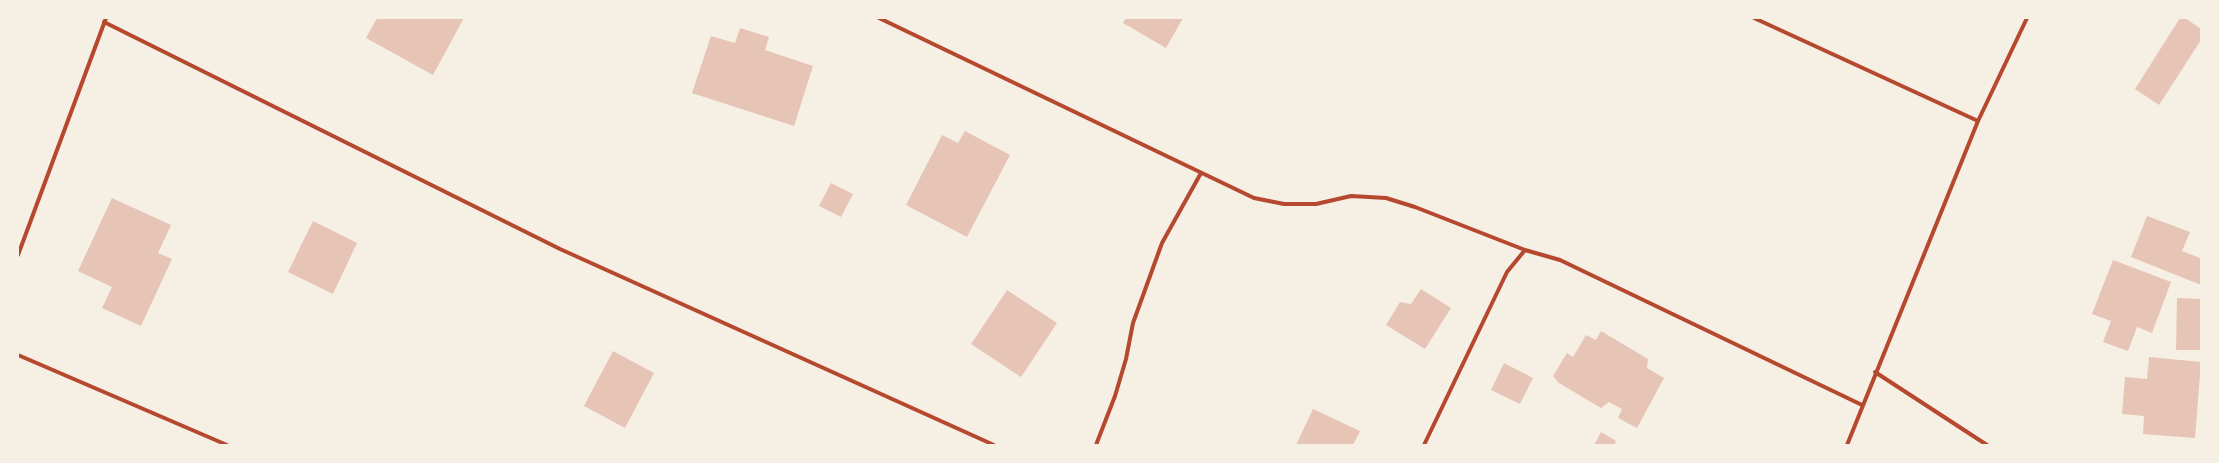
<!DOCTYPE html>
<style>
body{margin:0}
#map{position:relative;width:2219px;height:463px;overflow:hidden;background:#f6efe4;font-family:Jost,sans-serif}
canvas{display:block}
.frame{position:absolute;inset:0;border:19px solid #f6efe4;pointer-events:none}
</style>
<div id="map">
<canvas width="2219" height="463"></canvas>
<div class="frame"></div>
</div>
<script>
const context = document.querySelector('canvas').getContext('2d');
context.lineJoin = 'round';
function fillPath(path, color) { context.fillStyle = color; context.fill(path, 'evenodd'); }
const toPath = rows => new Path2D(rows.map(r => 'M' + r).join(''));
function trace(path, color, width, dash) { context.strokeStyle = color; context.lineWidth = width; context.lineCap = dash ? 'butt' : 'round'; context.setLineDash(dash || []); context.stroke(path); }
const building = toPath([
 [377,18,464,18,433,75,366,38],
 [1126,18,1183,18,1166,48,1123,23],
 [2180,18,2185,18,2201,29,2201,40,2159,105,2135,89],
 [740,28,769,37,765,50,813,66,794,126,692,93,711,36,735,43],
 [965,131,1010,155,967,237,906,205,942,135,958,143],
 [831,183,853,194,841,217,819,206],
 [112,198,171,225,158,253,172,259,141,326,102,308,112,287,78,271],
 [2147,216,2190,232,2182,251,2200,258,2201,255,2201,285,2131,257],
 [313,221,357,243,333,294,288,272],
 [2113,260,2171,282,2152,333,2137,327,2128,351,2103,342,2111,321,2092,314],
 [1421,289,1451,308,1425,349,1386,325,1400,302,1411,304],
 [1007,290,1057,323,1021,377,971,344],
 [2177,298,2201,299,2201,350,2176,350],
 [1601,331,1648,359,1647,368,1664,378,1637,428,1618,418,1622,409,1609,402,1601,408,1559,383,1553,376,1567,353,1573,357,1586,335,1596,340],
 [613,351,654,373,625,428,584,406],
 [2149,357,2201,362,2195,438,2143,434,2144,416,2122,414,2125,377,2147,379],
 [1504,363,1533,378,1520,404,1491,390],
 [1313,409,1360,431,1353,445,1296,445],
 [1601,432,1616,441,1614,445,1594,445]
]);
const minor = toPath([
 [879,18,1254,198,1284,204,1316,204,1351,196,1386,198,1415,207,1525,250],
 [1754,18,1978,121],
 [104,22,560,249,994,445],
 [18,255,106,18],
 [18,355,227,445],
 [1875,372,1987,445],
 [1096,445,1115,396,1126,359,1133,323,1162,243,1201,173],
 [1424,445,1507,272,1525,250,1560,260,1862,405],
 [1847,445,1978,121,2027,18]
]);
fillPath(building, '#e6c5b7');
trace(minor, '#b5482f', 4);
</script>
